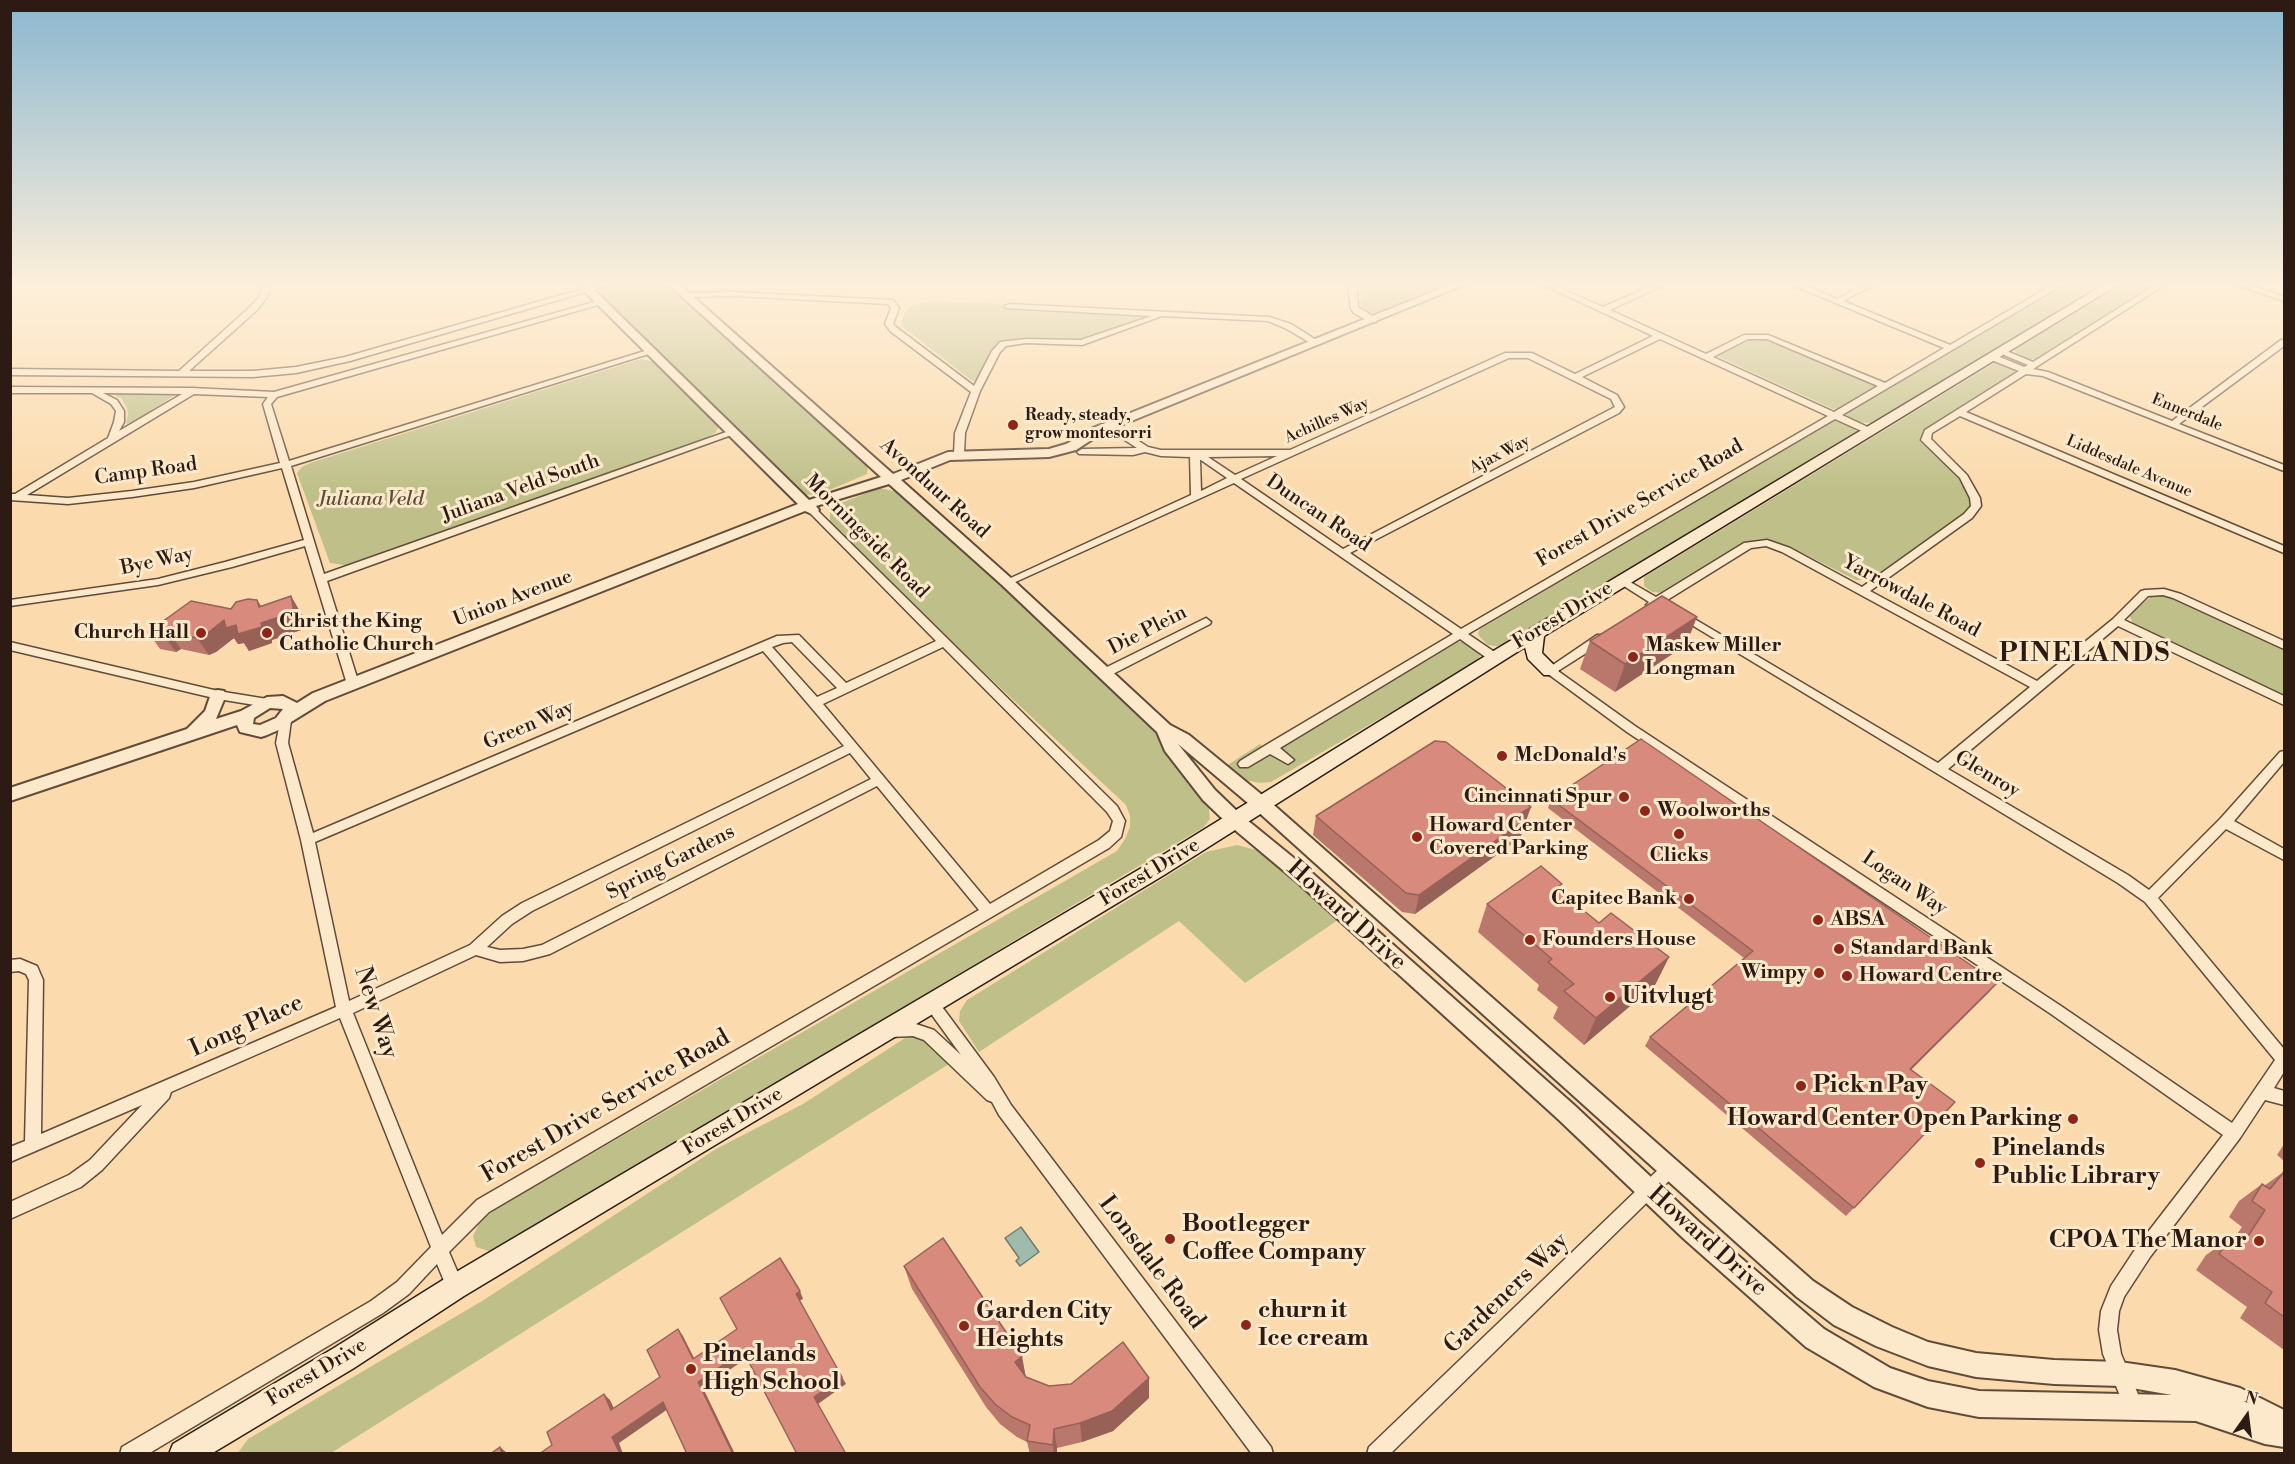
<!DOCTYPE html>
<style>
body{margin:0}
#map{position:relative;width:2295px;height:1464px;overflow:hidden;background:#fbdbad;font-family:"Libre Bodoni",serif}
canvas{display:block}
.frame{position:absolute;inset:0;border:12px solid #2d1b13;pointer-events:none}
.north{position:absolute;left:2217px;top:1386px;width:60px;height:60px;-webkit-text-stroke:4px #fce8ca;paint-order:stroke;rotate:14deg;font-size:16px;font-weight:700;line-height:24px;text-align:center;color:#2d1b13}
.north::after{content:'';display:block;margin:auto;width:21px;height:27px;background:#2d1b13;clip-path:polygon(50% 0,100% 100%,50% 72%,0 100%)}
</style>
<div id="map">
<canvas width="2295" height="1464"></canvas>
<div class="frame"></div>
<div class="north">N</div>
</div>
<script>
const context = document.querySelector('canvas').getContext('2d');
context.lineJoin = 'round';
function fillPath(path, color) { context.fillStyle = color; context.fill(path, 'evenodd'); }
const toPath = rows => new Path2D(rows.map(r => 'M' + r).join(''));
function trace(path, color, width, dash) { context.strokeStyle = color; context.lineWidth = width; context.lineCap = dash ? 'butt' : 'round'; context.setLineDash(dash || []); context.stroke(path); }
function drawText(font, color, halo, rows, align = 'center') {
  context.font = font + ' "Libre Bodoni",serif'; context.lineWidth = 6; context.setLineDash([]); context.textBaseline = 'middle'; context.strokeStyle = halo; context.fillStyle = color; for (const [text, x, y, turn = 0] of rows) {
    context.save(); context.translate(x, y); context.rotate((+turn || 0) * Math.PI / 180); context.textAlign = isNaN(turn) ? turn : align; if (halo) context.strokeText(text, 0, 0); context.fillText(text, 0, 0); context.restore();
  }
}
const green = toPath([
 [621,284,663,284,690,304,868,464,867,474,820,494,806,495,799,492,599,294,604,289],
 [1359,284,1450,284,1448,287,1377,314,1367,312,1362,307],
 [2068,284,2104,284,1871,423,1858,422,1847,416,1846,413],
 [2121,284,2157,284,2037,360,2026,358,2016,353,2015,350],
 [930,301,1080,307,1082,311,1142,315,1145,318,1082,340,1033,338,1007,341,980,381,972,381,903,327,901,322,906,311,911,306],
 [1756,337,1769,338,1878,383,1879,387,1842,408,1833,409,1719,357,1719,355],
 [641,359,655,362,715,423,718,428,715,433,707,438,351,566,330,563,297,473,302,467,310,463],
 [1996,362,2017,369,2018,372,1924,435,1958,469,1972,502,1969,510,1962,518,1873,580,1856,580,1788,546,1760,540,1744,544,1665,593,1652,592,1644,586,1644,577],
 [119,393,174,394,175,395,133,422,126,424,128,414,127,408,121,398,115,396],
 [1834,421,1845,422,1854,427,1857,433,1502,647,1488,645,1480,637,1478,633,1480,629],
 [879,488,898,492,1069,642,1148,723,1208,799,1210,819,1204,827,501,1248,489,1251,476,1247,473,1236,479,1224,492,1211,1117,851,1125,839,1130,827,1130,816,1126,805,948,639,830,522,830,511,834,506],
 [2154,594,2176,597,2284,647,2284,698,2134,625,2129,615],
 [1458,642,1466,642,1480,654,1479,661,1271,782,1260,783,1239,779,1226,766,1260,744,1271,754],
 [1237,845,1260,851,1341,918,1245,983,1179,921,979,1052,959,1021,960,1011,967,1000,1206,852],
 [905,1038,916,1038,931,1044,949,1064,331,1453,237,1454,248,1439,482,1301,716,1149,803,1104]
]);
const water = toPath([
 [1021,1227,1039,1252,1020,1266,1016,1261,1019,1258,1005,1238,1021,1227]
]);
const minor = toPath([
 [263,284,271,284,267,297,257,310,189,371,253,371,296,367,345,357,600,284,613,284,350,361,296,373,253,377,10,375,10,369,179,371,251,306,259,297,263,284],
 [1348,284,1356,284,1358,307,1376,318,1376,322,1370,322,1354,313,1351,309,1348,284],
 [1541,284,1551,284,1603,307,1656,284,1666,284,1610,310,1706,354,1744,335,1768,335,1885,383,1944,348,1790,284,1801,284,1837,299,1866,284,1876,284,1843,301,1950,345,2054,284,2064,284,1842,415,1872,429,1872,433,1866,433,1835,419,1468,634,1499,655,1501,658,1499,661,1491,661,1460,639,1280,748,1294,760,1288,764,1270,754,1248,767,1240,767,1238,764,1240,761,1266,745,1453,634,1234,483,1011,584,1007,585,1002,582,1191,495,1190,457,1161,456,1145,452,1133,455,1079,454,1077,452,1082,449,1137,448,1108,429,1108,425,1114,425,1148,447,1161,450,1290,450,1505,353,1532,353,1575,374,1653,336,1541,284],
 [1660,339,1828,416,1461,629,1350,553,1619,413,1624,407,1617,395,1582,377,1660,339],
 [1748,339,1767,339,1878,386,1834,412,1713,357,1748,339],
 [1509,358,1528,358,1611,399,1615,407,1343,549,1241,479,1509,358],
 [1277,456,1235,475,1208,457,1277,456],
 [1200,460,1201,460,1227,478,1201,491,1200,460],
 [2157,284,2166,284,2033,369,2048,372,2172,421,2281,340,2284,340,2284,346,2179,424,2284,465,2284,471,2043,376,2026,374,1966,412,2284,546,2284,553,1960,416,1932,433,1931,439,1967,475,1980,498,1981,506,1972,518,1870,591,2037,681,2113,619,2141,591,2145,590,2164,589,2181,594,2284,641,2284,649,2173,598,2163,595,2148,596,2124,620,2284,696,2284,705,2118,626,1948,769,2128,875,2149,890,2220,819,2280,752,2284,751,2284,762,2234,821,2284,849,2284,860,2226,829,2158,898,2284,1049,2284,1072,2274,1088,2284,1091,2284,1105,2265,1100,2240,1138,2150,1257,2124,1297,2119,1311,2117,1330,2121,1354,2143,1406,2141,1413,2134,1415,2127,1413,2103,1354,2099,1330,2101,1311,2111,1286,2138,1245,2223,1135,2051,1014,1627,732,1544,671,1597,635,1605,635,1607,638,1605,641,1558,671,1635,726,2061,1006,2232,1123,2275,1060,2145,902,2118,883,1677,616,1678,614,1686,614,1938,763,2030,687,1782,552,1766,546,1751,548,1664,602,1667,605,1662,608,1656,606,1647,607,1646,605,1649,602,1616,581,1621,578,1625,579,1656,597,1744,543,1767,540,1790,548,1862,587,1964,514,1971,506,1970,498,1960,478,1921,440,1925,430,2019,371,1989,359,1989,355,1995,355,2024,367,2028,365,1997,352,2004,350,2033,362,2157,284],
 [2234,284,2246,284,2284,297,2284,301,2234,284],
 [733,292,893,300,899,308,893,324,896,327,974,386,992,351,1000,342,1026,339,1081,340,1152,316,1006,308,1005,306,1009,304,1269,317,1291,324,1321,343,1314,345,1285,328,1268,321,1162,316,1082,345,1026,343,1006,346,1000,352,980,391,965,433,964,454,959,457,954,454,955,433,971,392,890,331,885,324,891,308,888,304,733,296,685,297,681,295,685,293,733,292],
 [598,301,605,303,277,397,271,404,289,461,648,350,655,352,291,466,324,574,729,431,735,431,737,433,327,581,359,684,357,687,349,687,347,684,305,546,232,567,158,585,10,606,10,600,158,579,225,562,304,540,282,468,194,488,132,497,68,504,10,500,10,494,15,494,108,438,114,422,116,411,111,404,92,393,10,393,10,387,192,388,274,392,598,301],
 [103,393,182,394,119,431,124,422,124,411,117,400,103,393],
 [194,394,268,397,263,404,280,463,194,482,132,491,68,498,27,495,194,394],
 [812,507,815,508,1117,806,1125,821,1121,837,1109,848,489,1212,449,1252,464,1287,461,1293,455,1296,449,1293,437,1264,409,1294,383,1313,148,1454,120,1454,122,1447,371,1301,397,1282,431,1247,340,1018,171,1092,169,1098,102,1170,81,1187,10,1219,10,1202,69,1175,90,1160,142,1105,10,1162,10,1147,25,1141,29,980,26,974,19,971,10,972,10,960,20,959,37,966,43,980,41,1134,336,1007,301,840,276,743,281,717,289,717,291,720,288,743,313,833,777,636,799,635,846,683,936,641,809,512,809,508,812,507],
 [792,642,837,688,817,697,772,647,783,643,792,642],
 [943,647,1107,812,1113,821,1110,831,1099,840,990,904,823,704,943,647],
 [763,651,844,746,522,903,502,916,470,945,349,1001,315,842,763,651],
 [850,753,871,779,542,945,523,949,500,950,487,947,512,924,532,911,850,753],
 [877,786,979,910,477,1200,442,1235,353,1013,476,955,500,962,523,961,550,954,877,786],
 [1206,618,1211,622,1210,624,1109,676,1101,676,1099,673,1101,670,1206,618],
 [10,642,218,691,267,699,273,703,267,707,218,699,10,650,10,642],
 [932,998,937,1000,994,1077,1011,1105,1271,1447,1273,1454,1252,1454,999,1115,992,1102,987,1100,924,1040,913,1036,891,1037,886,1035,884,1030,886,1025,913,1023,934,1030,961,1055,927,1008,925,1004,927,1000,932,998],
 [1670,1161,1676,1164,1678,1169,1676,1174,1390,1454,1367,1454,1369,1447,1664,1164,1670,1161]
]);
const tertiary = toPath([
 [577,284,588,284,809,500,881,477,668,284,679,284,893,474,948,452,1049,449,1066,444,1081,436,1083,432,1452,284,1466,284,1102,433,1076,450,1049,457,950,460,901,480,1012,579,1170,725,1189,735,1267,799,1813,1281,1852,1307,1892,1327,1928,1342,1976,1353,2054,1360,2120,1362,2175,1370,2240,1388,2284,1410,2284,1447,2265,1444,2196,1421,1979,1417,1928,1407,1874,1387,1806,1347,1683,1238,1558,1119,1297,882,1229,825,1203,800,1165,751,1157,732,1002,585,889,484,816,506,819,510,817,513,812,514,805,511,325,701,291,722,288,726,267,735,261,737,240,732,237,725,10,801,10,788,187,729,205,711,212,691,218,690,224,691,226,695,216,719,241,711,267,697,283,696,297,703,313,693,798,504,577,284],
 [270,708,283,709,276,718,260,725,253,724,254,718,270,708],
 [1178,744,1255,809,1797,1297,1834,1325,1876,1346,1928,1366,1976,1377,2054,1384,2120,1386,2172,1395,1979,1391,1928,1381,1890,1368,1824,1329,1699,1222,1574,1105,1311,872,1241,815,1215,790,1178,744]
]);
const secondary = toPath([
 [2105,284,2119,284,1544,636,1542,653,1556,667,1559,671,1556,675,1544,675,1528,659,1525,647,1164,875,464,1296,354,1368,211,1454,169,1454,173,1444,334,1348,446,1278,1150,863,1495,650,2105,284]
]);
const wall = toPath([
 [261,606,301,613,304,629,272,640,272,643,249,651,244,643,238,644,234,638,216,652,209,655,181,649,176,652,160,649,148,632,231,609],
 [1590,641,1686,645,1615,692,1580,669],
 [1551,799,1989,992,1911,1069,1955,1102,1846,1216,1645,1046,1650,1037,1744,958,1548,808],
 [1316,816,1525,826,1520,838,1415,914,1402,912,1313,835],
 [1560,891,1599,923,1669,957,1655,985,1584,1045,1553,1018,1558,1007,1537,990,1539,985,1478,932,1487,904],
 [2284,1144,2284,1161,2277,1155],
 [2284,1169,2284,1350,2240,1318,2247,1307,2196,1270,2206,1255,2229,1239,2232,1241,2242,1227,2229,1217,2239,1201,2262,1184,2264,1186,2282,1173],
 [904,1266,1026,1377,1049,1386,1149,1398,1113,1431,1082,1442,1057,1448,1057,1454,1030,1454,1027,1442,1017,1437,1000,1424,986,1407,912,1289]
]);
const shadedWall = toPath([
 [291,596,301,613,304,629,272,640,272,643,249,651,244,643,238,644,234,638,216,652,209,655,197,638,224,620,236,625,259,607,257,600,268,616],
 [1697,617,1686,645,1615,692,1625,664],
 [169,632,181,649,176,652,164,636],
 [1531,807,1520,838,1415,914,1419,895,1520,814],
 [1669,957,1655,985,1584,1045,1596,1018],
 [1997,983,1989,992,1903,1078,1910,1069],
 [800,1291,803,1299,799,1301,796,1294],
 [678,1329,683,1336,698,1366,693,1359],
 [743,1351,747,1358,703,1388,735,1454,733,1454,698,1382],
 [1022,1356,1026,1378,1015,1362],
 [842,1377,846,1384,818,1404,814,1397],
 [1149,1378,1149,1398,1113,1431,1082,1442,1080,1423],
 [604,1394,610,1400,618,1417,611,1410],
 [663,1402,668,1409,619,1443,623,1454,620,1454,612,1437],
 [1054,1429,1057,1448,1057,1454,1054,1454,1053,1445],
 [500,1447,507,1453,502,1454]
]);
const building = toPath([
 [291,596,294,612,261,623,262,627,238,634,236,625,226,628,224,620,204,636,197,638,169,632,164,636,148,632,191,601,231,609,236,602,248,599,257,600,259,607,291,596],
 [1662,596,1697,617,1625,664,1590,641,1662,596],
 [1641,739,1997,983,1910,1069,1955,1102,1854,1208,1650,1037,1753,951,1551,799,1641,739],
 [1435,741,1446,742,1531,807,1520,814,1526,819,1419,895,1406,893,1316,816,1435,741],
 [1541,866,1562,884,1556,888,1599,923,1611,913,1669,957,1596,1018,1564,991,1574,984,1548,962,1552,959,1487,904,1541,866],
 [2284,1172,2284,1317,2265,1303,2272,1292,2219,1254,2229,1239,2241,1247,2265,1210,2252,1201,2262,1184,2270,1189,2284,1172],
 [943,1238,1022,1356,1015,1362,1026,1377,1049,1386,1071,1384,1123,1342,1149,1378,1112,1411,1080,1423,1054,1429,1053,1445,1027,1441,1030,1425,1012,1417,995,1404,980,1387,904,1266,943,1238],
 [780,1258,800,1291,796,1294,842,1377,814,1397,846,1454,797,1454,743,1351,698,1382,733,1454,687,1454,663,1402,612,1437,620,1454,539,1454,552,1445,547,1432,604,1394,611,1410,660,1377,647,1350,678,1329,693,1359,737,1329,720,1298,780,1258],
 [500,1447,502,1454,490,1454,500,1447]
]);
const markers = [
 [1013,425,6,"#8f2418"],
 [201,633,6,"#8f2418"],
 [267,633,6,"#8f2418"],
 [1633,657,6,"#8f2418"],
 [1502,756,6,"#8f2418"],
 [1624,797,6,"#8f2418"],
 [1645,811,6,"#8f2418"],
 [1679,834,6,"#8f2418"],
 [1417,837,6,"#8f2418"],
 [1689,899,6,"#8f2418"],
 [1818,920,6,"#8f2418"],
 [1530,940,6,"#8f2418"],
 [1839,949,6,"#8f2418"],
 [1819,973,6,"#8f2418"],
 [1847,976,6,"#8f2418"],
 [1610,997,6,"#8f2418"],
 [1801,1086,6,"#8f2418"],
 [2073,1119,6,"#8f2418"],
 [1980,1163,6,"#8f2418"],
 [1170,1239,6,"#8f2418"],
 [2259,1241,6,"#8f2418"],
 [1246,1325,6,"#8f2418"],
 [964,1326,6,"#8f2418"],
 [691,1369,6,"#8f2418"]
];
const farStreetnames = [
 ["Ennerdale",2187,413,22],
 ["Achilles Way",1327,421,-24],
 ["Ajax Way",1500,455,-27],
 ["Liddesdale Avenue",2129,467,23]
];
const farPoinames = [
 ["Ready, steady,",1025,416],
 ["grow montesorri",1025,434]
];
const streetNames = [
 ["Camp Road",146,472,-8],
 ["Juliana Veld South",521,489,-20],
 ["Avonduur Road",934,489,42],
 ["Forest Drive Service Road",1640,504,-30],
 ["Duncan Road",1318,514,34],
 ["Morningside Road",866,537,45],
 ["Bye Way",157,562,-12],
 ["Yarrowdale Road",1911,597,28],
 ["Union Avenue",513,599,-21],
 ["Forest Drive",1563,616,-31],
 ["Die Plein",1148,631,-27],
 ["Green Way",529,726,-23],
 ["Glenroy",1987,775,31],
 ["Spring Gardens",671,863,-27],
 ["Forest Drive",1150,873,-31],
 ["Logan Way",1904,884,34],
 ["Forest Drive",733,1122,-31],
 ["Forest Drive",317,1373,-31]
];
const parkNames = [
 ["Juliana Veld",371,500]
];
const poiNames = [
 ["Christ the King",279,622],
 ["Catholic Church",279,645],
 ["Church Hall",189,633,"right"],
 ["Maskew Miller",1645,646],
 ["Longman",1645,669],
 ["McDonald's",1514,756],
 ["Cincinnati Spur",1612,797,"right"],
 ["Woolworths",1657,811],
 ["Howard Center",1429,826],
 ["Covered Parking",1429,849],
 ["Clicks",1679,856,"center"],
 ["Capitec Bank",1677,899,"right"],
 ["ABSA",1830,920],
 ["Founders House",1542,940],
 ["Standard Bank",1851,949],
 ["Wimpy",1807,973,"right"],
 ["Howard Centre",1859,976]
];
const nearStreetnames = [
 ["Howard Drive",1346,916,42],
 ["New Way",375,1013,72],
 ["Long Place",247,1027,-24],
 ["Forest Drive Service Road",606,1107,-30],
 ["Howard Drive",1707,1242,42],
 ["Lonsdale Road",1151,1263,53],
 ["Gardeners Way",1507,1294,-44]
];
const nearPoinames = [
 ["Uitvlugt",1622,997],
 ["Pick n Pay",1813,1086],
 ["Howard Center Open Parking",2061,1119,"right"],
 ["Pinelands",1992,1149],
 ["Public Library",1992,1177],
 ["Bootlegger",1182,1225],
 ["Coffee Company",1182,1253],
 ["CPOA The Manor",2247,1241,"right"],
 ["churn it",1258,1311],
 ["Ice cream",1258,1339],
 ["Garden City",976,1312],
 ["Heights",976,1340],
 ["Pinelands",703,1355],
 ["High School",703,1383]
];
const districtNames = [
 ["PINELANDS",2085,655]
];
fillPath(green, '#bfc089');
fillPath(water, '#9fbbac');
trace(water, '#717b6f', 1.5);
trace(minor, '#604b3a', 3);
trace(tertiary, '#604b3a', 4);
trace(secondary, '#2d1b13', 3);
fillPath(minor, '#fce8ca');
fillPath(tertiary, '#fce8ca');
fillPath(secondary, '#fce8ca');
fillPath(wall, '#ba776c');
fillPath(shadedWall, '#976158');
fillPath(building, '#d88a7d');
trace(building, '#976158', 1.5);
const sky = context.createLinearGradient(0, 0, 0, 489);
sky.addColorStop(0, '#8bb7d0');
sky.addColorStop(0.58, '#fdefda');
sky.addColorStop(1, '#fdefda00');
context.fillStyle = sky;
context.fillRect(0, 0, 2295, 489);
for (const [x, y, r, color] of markers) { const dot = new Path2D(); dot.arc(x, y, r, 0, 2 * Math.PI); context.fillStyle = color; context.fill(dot); trace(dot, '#fce8ca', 2); }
drawText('16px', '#2d1b13', '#fce8ca', farStreetnames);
drawText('bold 16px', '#2d1b13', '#fce8ca', farPoinames, 'left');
drawText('20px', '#2d1b13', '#fce8ca', streetNames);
drawText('italic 20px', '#594d36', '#fce8ca', parkNames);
drawText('bold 20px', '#2d1b13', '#fce8ca', poiNames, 'left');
drawText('24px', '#2d1b13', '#fce8ca', nearStreetnames);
drawText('bold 24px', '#2d1b13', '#fce8ca', nearPoinames, 'left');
context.letterSpacing = '1.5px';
drawText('bold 26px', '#2d1b13', '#fce8ca', districtNames);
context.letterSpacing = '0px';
</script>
